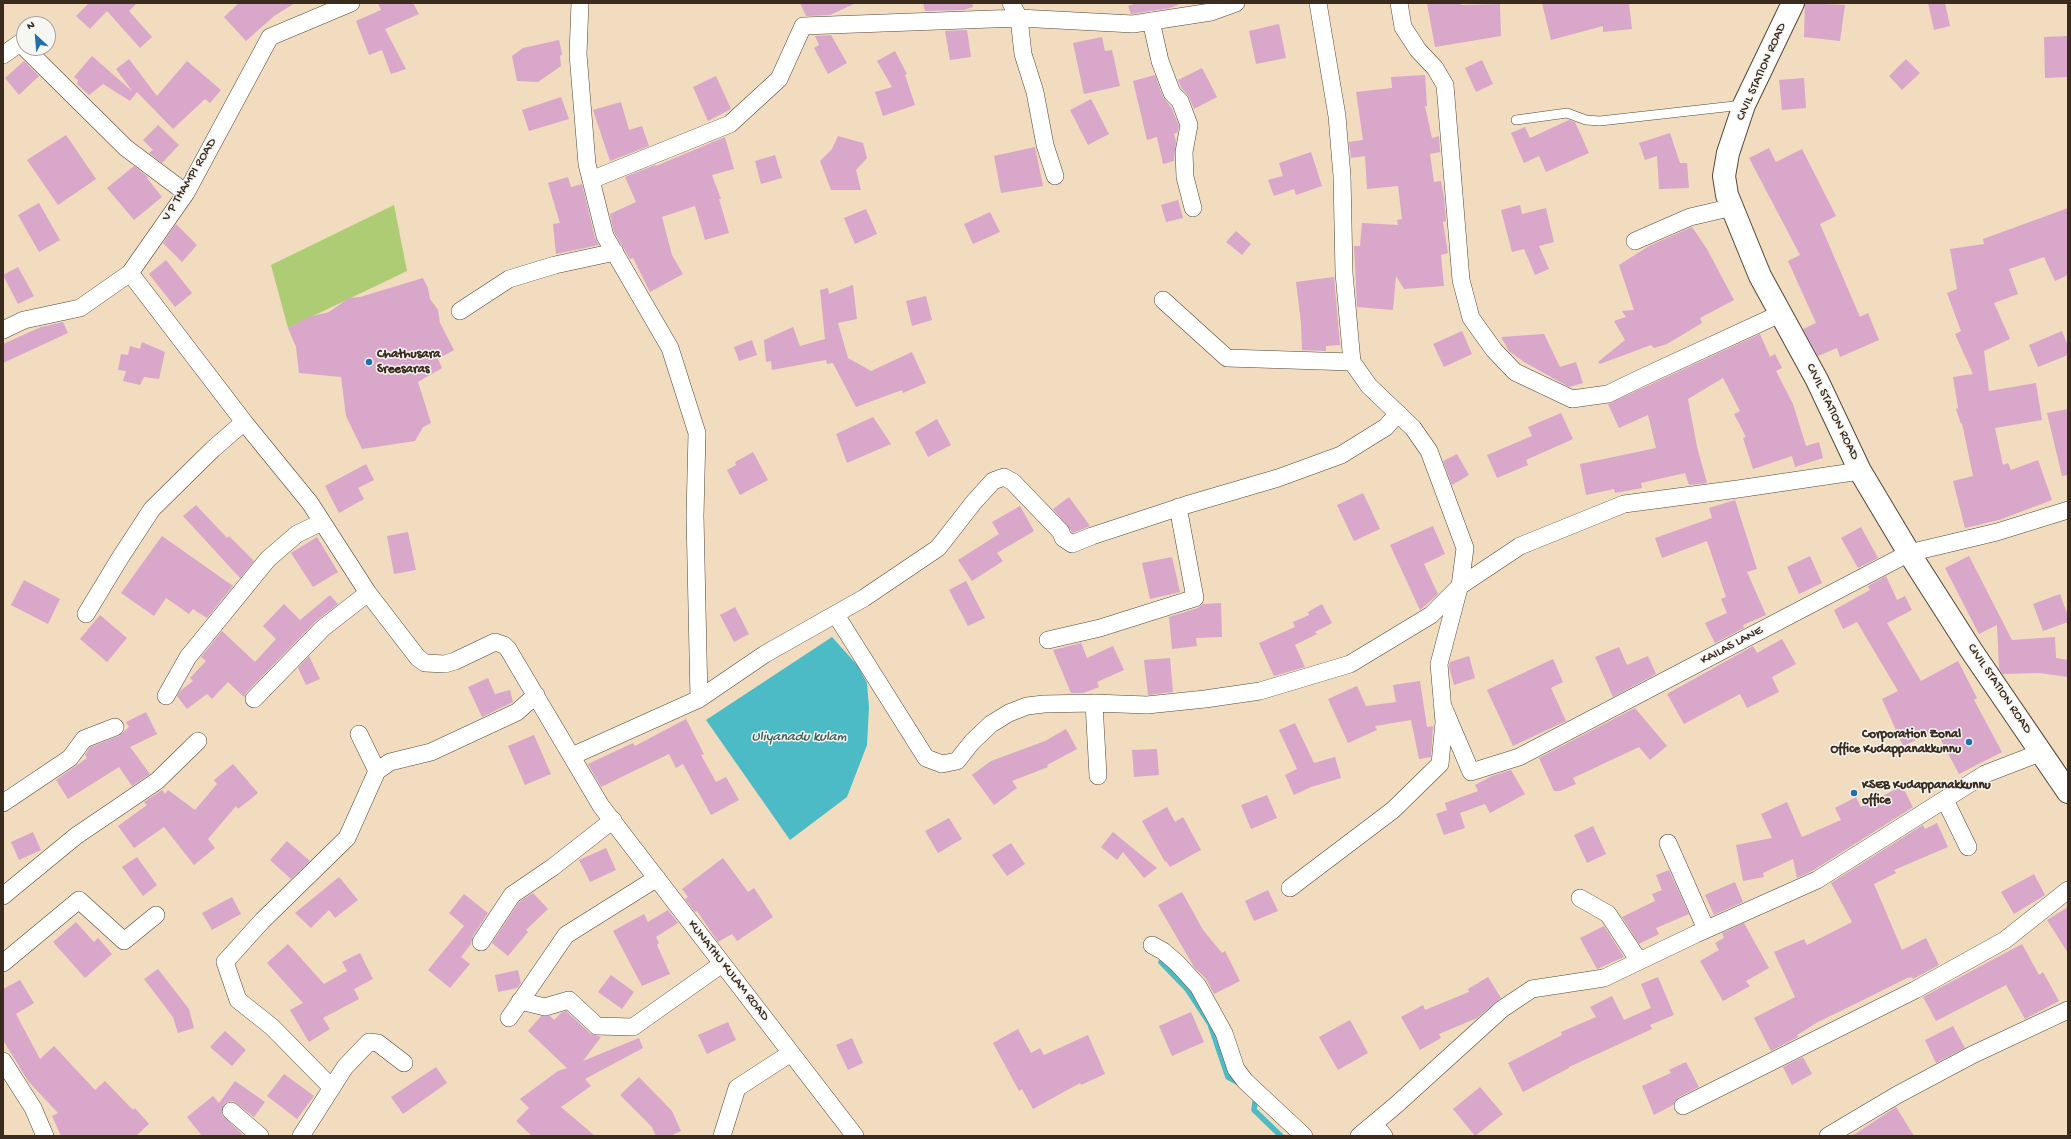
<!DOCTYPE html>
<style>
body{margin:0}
#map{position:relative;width:2071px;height:1139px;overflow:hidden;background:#f1dcbf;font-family:"Gochi Hand",sans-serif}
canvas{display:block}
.frame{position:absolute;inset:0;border:4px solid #3b2a1e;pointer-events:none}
.north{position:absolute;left:16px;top:16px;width:40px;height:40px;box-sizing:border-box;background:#f6f6f2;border:1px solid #aba49d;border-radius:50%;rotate:334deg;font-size:11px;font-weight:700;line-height:16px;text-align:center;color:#3b2a1e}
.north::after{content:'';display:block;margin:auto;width:14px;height:18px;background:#1f6fb2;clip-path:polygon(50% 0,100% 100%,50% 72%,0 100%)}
</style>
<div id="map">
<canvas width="2071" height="1139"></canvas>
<div class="frame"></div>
<div class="north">N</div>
</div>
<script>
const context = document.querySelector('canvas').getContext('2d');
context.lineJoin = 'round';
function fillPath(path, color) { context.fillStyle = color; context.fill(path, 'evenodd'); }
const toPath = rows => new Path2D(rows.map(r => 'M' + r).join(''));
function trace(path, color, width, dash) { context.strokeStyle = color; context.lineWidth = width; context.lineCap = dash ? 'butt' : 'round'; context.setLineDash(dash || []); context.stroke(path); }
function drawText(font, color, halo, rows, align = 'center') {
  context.font = font + ' "Gochi Hand",sans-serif'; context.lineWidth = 3; context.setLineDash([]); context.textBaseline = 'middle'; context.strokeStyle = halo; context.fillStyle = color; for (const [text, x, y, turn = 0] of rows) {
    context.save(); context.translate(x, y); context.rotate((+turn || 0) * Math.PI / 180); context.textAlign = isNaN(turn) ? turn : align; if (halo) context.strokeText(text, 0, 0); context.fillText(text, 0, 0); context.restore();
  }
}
const green = toPath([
 [394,205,407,271,288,328,271,265]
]);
const water = toPath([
 [832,637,858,666,867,683,869,707,867,745,847,797,790,840,706,720]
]);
const stream = toPath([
 [1161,962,1187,989,1210,1024,1228,1077,1239,1083],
 [1256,1095,1254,1110,1281,1136]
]);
const building = toPath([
 [89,3,137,3,129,11,152,37,140,48,107,11,90,29,76,16],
 [239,3,295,3,274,16,246,41,224,17],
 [378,3,413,3,419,14,385,29,406,69,391,74,382,50,369,55,356,21,381,10],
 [800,3,856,3,830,15,806,16],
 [923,3,972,3,973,7,964,10,925,11],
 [1137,3,1180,3,1180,4,1170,8,1131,14,1128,6],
 [1427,3,1461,3,1461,5,1500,4,1501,36,1435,47],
 [1542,3,1629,3,1632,29,1603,32,1603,26,1551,40],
 [1805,3,1845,5,1840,41,1804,37],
 [1928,3,1945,3,1950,26,1934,30],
 [1279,24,1286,58,1256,64,1249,31],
 [967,30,971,57,950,60,945,31],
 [831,35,847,63,828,74,814,48,819,45,815,36],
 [2068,36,2068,77,2045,78,2044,37],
 [1102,37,1105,51,1112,50,1120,86,1084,94,1073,43],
 [559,40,562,54,560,56,561,66,538,82,517,81,512,56,523,48],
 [895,51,907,74,905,75,915,105,883,116,875,92,892,87,877,61],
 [92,56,133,92,116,69,129,59,157,96,187,61,221,90,210,103,205,99,173,129,137,92,130,101,103,84,89,95,77,84,78,80,74,77],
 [1906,59,1920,73,1902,90,1889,76],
 [1482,60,1493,84,1476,92,1465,68],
 [24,61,39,76,19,95,5,78],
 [1202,68,1217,97,1194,109,1189,97,1181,87,1178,80],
 [1155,75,1163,97,1171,107,1179,126,1177,133,1174,134,1176,141,1174,161,1163,164,1157,137,1147,140,1133,81],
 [1425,75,1427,106,1425,106,1432,138,1439,136,1440,152,1430,154,1434,182,1441,181,1444,197,1446,221,1443,222,1448,253,1441,255,1444,286,1404,289,1396,276,1393,310,1357,307,1354,246,1360,246,1362,223,1398,225,1397,220,1402,219,1398,186,1367,189,1365,156,1351,158,1349,142,1363,140,1356,92,1392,88,1391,77],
 [716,76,731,109,708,121,693,87],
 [1804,78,1806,108,1782,110,1779,80],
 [561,97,569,119,529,131,522,110],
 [1091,99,1109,134,1088,145,1070,110],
 [621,102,629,130,642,126,649,146,610,161,593,110],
 [1569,120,1575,122,1589,153,1546,172,1539,156,1524,163,1511,133,1525,127,1530,138],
 [158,125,179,145,162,163,149,153,153,150,143,140],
 [1670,133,1680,163,1687,163,1689,188,1659,189,1657,156,1645,160,1639,143],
 [66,135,96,179,58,205,27,160],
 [838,136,863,143,867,158,856,170,861,190,831,190,820,161,832,149],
 [725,137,734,169,712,175,721,199,719,199,729,233,705,240,695,206,662,217,672,255,683,274,650,292,633,258,630,259,614,232,610,214,636,202,625,177,655,165,656,166],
 [1035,147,1043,186,1001,193,994,156],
 [1769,148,1776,162,1802,149,1836,216,1820,224,1860,317,1868,313,1879,340,1840,357,1837,348,1818,356,1803,329,1816,323,1788,261,1800,255,1749,158],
 [1311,152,1322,186,1296,195,1294,189,1274,196,1268,180,1283,176,1279,163],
 [775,155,782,178,761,184,755,161],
 [134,166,148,177,147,178,162,197,134,220,107,188],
 [568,177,571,187,582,184,595,238,599,245,556,254,553,224,560,223,548,183],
 [1178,200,1183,218,1166,222,1161,205],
 [39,203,60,240,39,252,18,215],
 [1520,205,1522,214,1546,208,1554,242,1539,246,1549,269,1535,275,1524,249,1512,252,1501,210],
 [2068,208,2068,275,2055,281,2044,257,2009,269,2018,294,1994,303,2010,339,1984,351,1989,391,2036,383,2042,420,1995,428,2003,465,2008,463,2011,470,2038,460,2052,500,1999,520,1965,528,1953,481,1973,476,1962,423,1961,424,1956,409,1958,408,1953,377,1973,374,1955,334,1961,331,1947,293,1957,289,1950,249,1984,244,1983,239],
 [866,209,877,234,855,244,844,218],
 [990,212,1000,232,973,244,964,224],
 [176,224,197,245,182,262,163,243],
 [1692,227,1707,249,1734,300,1700,318,1702,323,1667,344,1654,348,1651,345,1600,364,1598,362,1625,340,1614,321,1626,317,1622,311,1634,310,1619,265,1649,246],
 [1236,231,1251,244,1242,255,1226,242],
 [166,260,192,293,175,307,149,274],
 [18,267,34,296,18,304,3,275],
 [1334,277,1340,345,1326,346,1326,351,1302,350,1301,323,1296,282],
 [423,278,428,288,430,299,438,310,440,323,454,350,438,359,442,368,418,382,431,423,423,427,415,441,362,449,346,416,341,377,299,373,296,347,288,328,309,317,329,312,349,298,360,297],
 [853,285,857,319,838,323,848,358,871,371,912,352,926,383,903,393,902,390,856,407,833,363,827,364,826,360,772,370,771,361,766,362,764,340,793,327,800,346,825,339,820,290,828,288,829,294],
 [926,296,932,320,912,326,906,301],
 [63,322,68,333,3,363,3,344,41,327],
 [1462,331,1472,354,1444,367,1433,344],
 [2062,331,2068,346,2068,355,2038,367,2029,345],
 [1544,334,1560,367,1576,362,1583,383,1569,387,1524,362,1509,351,1501,337],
 [1760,334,1770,357,1775,354,1782,368,1776,371,1793,404,1806,446,1819,442,1823,458,1795,467,1792,456,1753,469,1743,438,1746,437,1734,414,1740,411,1723,378,1688,399,1697,447,1707,483,1689,485,1685,473,1641,483,1642,488,1615,493,1614,489,1586,495,1580,464,1656,448,1648,415,1619,428,1608,404],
 [752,340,757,355,739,361,734,347],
 [142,342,165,352,159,379,144,377,140,385,123,381,126,371,118,370,121,354,128,355,130,346,140,349],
 [2068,409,2068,475,2062,476,2047,413],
 [1561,413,1573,439,1526,460,1528,465,1497,478,1487,455,1532,436,1528,427],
 [873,417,891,444,847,463,836,434],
 [937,419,951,445,928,457,915,432],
 [753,452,768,480,740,495,727,470,736,465,735,462],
 [1457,454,1469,475,1452,485,1443,461],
 [366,464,374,480,358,488,364,499,339,513,325,486],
 [1363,493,1380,529,1354,541,1337,505],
 [1069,497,1090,526,1073,533,1053,509],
 [1735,500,1757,569,1747,572,1766,615,1743,625,1744,628,1715,643,1705,623,1727,613,1721,599,1726,597,1707,541,1662,558,1655,538,1712,518,1709,508],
 [196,505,227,538,229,536,254,561,240,578,183,516],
 [1020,506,1034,531,997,553,1003,561,972,581,958,560,999,534,992,522],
 [1433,526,1445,554,1424,564,1438,594,1420,610,1390,545],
 [1861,527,1878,558,1858,568,1841,538],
 [408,532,416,570,394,574,387,536],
 [162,536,233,586,207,618,193,609,189,614,166,598,154,616,121,593],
 [317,537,338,572,313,587,291,553],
 [1810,556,1822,583,1799,594,1787,567],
 [1969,556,2012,640,2055,637,2056,658,2068,660,2068,677,2039,673,2002,674,1999,668,1997,625,1979,634,1945,568],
 [1172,557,1180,592,1150,599,1142,563],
 [1886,576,1897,600,1905,596,1912,610,1887,623,1921,681,1958,661,1977,698,1974,700,2002,752,1959,774,1936,731,1903,746,1882,699,1898,691,1857,622,1843,629,1834,610,1870,590,1868,586],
 [24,580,60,599,48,624,11,605],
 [966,581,985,618,968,626,949,590],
 [2060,594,2068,616,2068,622,2043,631,2033,604],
 [330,595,338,604,316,621,247,692,244,697,228,682,212,699,207,694,187,709,177,696,180,691,193,681,190,678,206,661,201,657,222,631,255,662,276,639,263,626,284,604,300,620],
 [1221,603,1222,637,1196,638,1197,646,1172,649,1169,617,1198,608,1203,604],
 [1322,604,1332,623,1315,632,1317,634,1295,645,1305,667,1274,676,1259,643,1295,627,1293,622,1309,615,1308,612],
 [735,607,749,634,734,642,720,615],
 [100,615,127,638,107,662,80,639],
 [1782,639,1796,664,1772,677,1779,692,1747,708,1740,694,1684,724,1667,694,1753,646,1757,653],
 [1081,643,1087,658,1113,646,1124,670,1097,682,1099,687,1083,693,1071,693,1053,650],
 [1619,647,1627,665,1648,656,1656,674,1613,697,1595,657],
 [309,656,320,679,306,685,298,668],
 [1469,656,1475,678,1454,685,1449,667,1450,662],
 [1170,658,1173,692,1148,695,1144,660],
 [1553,659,1563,682,1551,688,1566,721,1513,746,1487,690],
 [488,678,495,694,510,690,513,702,482,717,468,687],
 [1420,681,1427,727,1433,726,1433,727,1431,757,1419,759,1411,720,1375,726,1377,730,1348,743,1328,699,1357,686,1366,706,1396,702,1393,685],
 [1635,708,1667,746,1650,760,1639,747,1573,778,1576,784,1560,791,1554,791,1539,758],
 [146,712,157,734,130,747,150,774,132,786,119,767,68,799,56,780,87,758,85,755,90,747,119,736,129,727,126,722],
 [686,719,704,754,701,755,716,782,726,777,739,800,711,815,683,764,676,768,669,754,601,787,588,764,633,743,635,746],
 [1295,723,1314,763,1335,757,1341,778,1311,787,1294,795,1285,775,1297,769,1279,730],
 [1066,729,1077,749,1047,765,1048,767,1012,781,1017,788,994,805,972,775,991,761,1045,741],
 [534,735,551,774,525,785,508,746],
 [1157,749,1159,775,1134,777,1132,750],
 [233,764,258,793,238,809,236,806,208,839,215,848,194,865,164,827,134,848,118,826,147,805,144,802,162,790,165,794,168,790,195,810,217,784,214,780],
 [1511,770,1525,794,1490,813,1485,804,1460,813,1465,828,1444,835,1436,814,1447,810,1445,803,1478,791,1475,785,1492,776],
 [1902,786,1913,807,1812,871,1797,878,1793,859,1763,873,1764,877,1743,881,1736,845,1772,838,1761,814,1787,802,1802,837,1841,820,1835,808,1856,797,1861,807],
 [1267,795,1277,818,1251,829,1241,805],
 [1167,807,1175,822,1183,817,1201,850,1170,867,1166,861,1165,862,1142,821],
 [949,818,962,839,938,853,925,831],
 [1937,823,1948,847,1894,870,1896,873,1874,884,1902,950,1926,938,1939,965,1913,979,1912,977,1907,978,1855,1004,1818,1022,1797,1035,1798,1037,1771,1051,1754,1018,1795,997,1774,952,1804,939,1807,945,1852,922,1831,883,1923,825,1925,829],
 [1593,826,1606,854,1587,863,1574,835],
 [33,832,41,850,19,860,11,842],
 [1113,832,1119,837,1157,868,1144,878,1123,852,1117,860,1101,847],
 [287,841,310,861,291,879,270,860],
 [1011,843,1025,864,1007,876,992,855],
 [606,848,616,870,590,882,579,860],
 [137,857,157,885,143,896,122,867],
 [723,858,748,892,754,888,773,917,737,941,732,934,718,942,697,911,695,912,685,899,688,897,682,889],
 [1669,870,1689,914,1656,928,1659,934,1639,944,1622,917,1655,901,1652,894,1662,890,1656,875],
 [2034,874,2045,895,2014,914,2001,892],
 [339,877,358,900,335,918,329,910,311,928,295,913],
 [1735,882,1743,902,1714,915,1705,895],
 [1268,890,1278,911,1254,921,1245,901],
 [1182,892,1203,930,1222,953,1225,951,1240,981,1214,994,1206,979,1194,967,1158,905],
 [533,893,548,909,526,930,528,932,508,956,492,943,519,902],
 [464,894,488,913,473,936,471,944,461,957,470,964,450,988,428,970,464,926,449,913],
 [232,897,241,914,212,930,202,913],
 [2068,907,2068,953,2047,920],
 [668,910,678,923,656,937,659,943,657,945,670,974,642,986,613,931,644,914,648,922],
 [76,922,94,942,98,938,112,954,85,978,53,942],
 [1744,923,1769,968,1746,981,1750,986,1723,1001,1700,961,1719,950,1715,943,1724,938,1722,933],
 [1604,926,1624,957,1597,969,1580,938],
 [288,944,324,984,347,971,342,962,360,953,373,979,354,989,359,999,323,1018,330,1029,309,1042,290,1010,303,1003,267,963],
 [2022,944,2039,975,2043,972,2059,1001,2025,1019,2006,985,1936,1021,1923,997],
 [158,969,189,1009,194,1028,178,1033,173,1017,144,979],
 [518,970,521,983,517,988,498,992,495,975],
 [611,975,634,992,622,1009,598,992],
 [1488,977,1501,998,1477,1018,1439,1034,1441,1038,1420,1050,1401,1017,1423,1005,1425,1010,1469,992,1468,989],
 [1658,977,1674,1015,1650,1025,1652,1029,1569,1067,1569,1068,1523,1092,1508,1063,1562,1035,1561,1032,1596,1017,1590,1007,1612,996,1624,1020,1651,1008,1641,984],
 [20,980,34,1003,16,1014,40,1059,54,1046,95,1090,105,1081,133,1110,135,1108,149,1124,136,1136,61,1136,52,1116,58,1113,28,1081,3,1040,3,989],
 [566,1011,590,1033,601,1037,583,1061,639,1038,643,1048,585,1079,591,1086,561,1107,595,1136,532,1136,516,1121,529,1108,520,1099,558,1071,567,1068,528,1031,541,1016,550,1016,554,1020,561,1013],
 [1191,1012,1204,1042,1172,1056,1159,1026],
 [1350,1020,1368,1053,1338,1070,1319,1037],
 [728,1022,736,1040,707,1054,698,1035],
 [1953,1026,1965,1048,1936,1063,1925,1040],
 [1018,1029,1031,1053,1040,1048,1044,1055,1088,1035,1105,1074,1081,1085,1080,1083,1033,1109,1022,1089,1019,1091,993,1043],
 [225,1031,246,1050,232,1066,210,1047],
 [852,1038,863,1063,848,1070,836,1045],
 [1803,1057,1812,1074,1792,1085,1783,1067],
 [1686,1062,1699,1087,1679,1097,1673,1105,1654,1115,1642,1086,1671,1073,1669,1070],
 [436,1067,447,1083,403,1114,391,1097],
 [284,1074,314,1096,297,1119,267,1096],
 [639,1077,672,1111,681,1131,670,1136,656,1136,652,1127,620,1095],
 [235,1081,265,1102,254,1117,233,1101,227,1102,223,1105,222,1115,242,1134,240,1136,202,1136,187,1117,213,1096,219,1103],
 [1480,1087,1503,1114,1475,1136,1453,1109],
 [1896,1107,1914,1136,1852,1136,1893,1109]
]);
const lane = toPath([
 [1516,120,1567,113,1586,120,1600,121,1743,105]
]);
const street = toPath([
 [580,3,578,54,587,164,605,236,670,348,697,433,695,516,699,699],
 [1011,3,1019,18,1023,54,1035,92,1045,145,1055,176],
 [1318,3,1337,116,1342,176,1344,273,1352,362,1369,386,1413,428,1429,451,1465,548,1460,586,1520,546,1624,504,1738,489,1860,471],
 [1399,3,1403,27,1418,50,1435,68,1445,85,1461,280,1471,318,1494,350,1515,372,1572,399,1608,394,1641,378,1782,313],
 [1151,21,1160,61,1172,93,1180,101,1189,125,1184,152,1185,177,1193,208],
 [25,48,126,148,186,193],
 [3,55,20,43,24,47],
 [591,180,730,124,779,79,803,26,1019,18,1133,24,1211,12,1236,3],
 [1635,241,1690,217,1733,207],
 [1163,300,1227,358,1352,362],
 [460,311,509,279,555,265,615,252],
 [3,330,24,320,80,308,130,273,186,193,270,37,351,3],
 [244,422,310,503,368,593,418,658,425,663,445,664,455,661,495,642,504,645,508,649,601,806,855,1136],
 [86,614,120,558,152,509,213,449,244,422,130,273],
 [836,615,926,758,942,764,957,761,972,742,991,724,1009,713,1027,706,1044,704,1094,703,1147,705,1205,699,1260,691,1350,664,1431,615,1460,586],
 [1048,640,1100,628,1195,598,1178,507],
 [166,696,188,657,268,559,297,534,322,522],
 [254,699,323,628,368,593],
 [1094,703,1098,776],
 [1442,704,1471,772,1519,757,1909,553,1997,532,2068,510],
 [359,734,377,771],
 [572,756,699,699,765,654,864,598,938,548,974,502,993,481,1004,477,1013,482,1061,532,1063,538,1072,544,1092,536,1186,505,1278,478,1341,455,1386,427,1398,413],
 [1945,800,1968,847],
 [3,803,70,758,84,739,115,727],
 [1668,843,1706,929],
 [1290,888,1393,810,1440,764,1444,722,1439,664,1459,588],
 [3,896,76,836,157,781,198,741],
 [1580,898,1608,914,1639,961],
 [481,942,512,895,553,867,613,820],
 [1152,945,1163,951,1177,963,1198,986,1224,1033,1236,1069,1245,1081,1304,1136],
 [3,963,79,900,124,941,156,915],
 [520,1001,545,1007,569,1000,597,1026,633,1027,722,964],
 [509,1018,566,935,657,878],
 [3,1061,33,1108,45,1136],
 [332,1088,272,1027,238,1000,225,962,262,921,347,838,377,771,390,762,431,752,517,712,536,695],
 [1683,1106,1915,990,2005,940,2068,890],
 [231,1111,260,1136],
 [1374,1124,1384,1136],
 [301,1136,345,1067,369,1042,378,1043,404,1063],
 [722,1136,737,1088,791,1053],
 [1359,1136,1395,1106,1502,1009,1532,989,1604,978,1696,934,1817,880,1985,774,2042,752],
 [1828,1136,1897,1095,1972,1055,2068,1010]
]);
const secondary = toPath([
 [1793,3,1744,105,1728,153,1724,176,1727,195,1760,276,1817,380,1860,471,1909,553,1971,650,2068,792]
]);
const markers = [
 [369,362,4,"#1f6fb2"],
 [1969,742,4,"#1f6fb2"],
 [1854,793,4,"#1f6fb2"]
];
const streetNames = [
 ["CIVIL STATION ROAD",1762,72,-66],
 ["V P THAMPI ROAD",190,180,-59],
 ["CIVIL STATION ROAD",1832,412,64],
 ["KAILAS LANE",1732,646,-28],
 ["CIVIL STATION ROAD",1999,689,56],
 ["KUNATHU KULAM ROAD",728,971,52]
];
const poiNames = [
 ["Chathusara",377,355],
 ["Sreesaras",377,370],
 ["Corporation Zonal",1961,735,"right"],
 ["Office Kudappanakkunnu",1961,750,"right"],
 ["KSEB Kudappanakkunnu",1862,786],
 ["office",1862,801]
];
const waterNames = [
 ["Uliyanadu kulam",799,738]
];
fillPath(green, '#adcc74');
fillPath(water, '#4dbbc6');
trace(stream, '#4dbbc6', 5.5);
fillPath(building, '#d8a7c9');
trace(lane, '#564536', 10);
trace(street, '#564536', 18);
trace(secondary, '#564536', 24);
trace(lane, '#fff', 9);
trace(street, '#fff', 17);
trace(secondary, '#fff', 22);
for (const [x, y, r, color] of markers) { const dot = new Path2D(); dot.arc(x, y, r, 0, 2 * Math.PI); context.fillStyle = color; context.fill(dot); trace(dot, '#f6f6f2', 1.5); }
drawText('13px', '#3b2a1e', '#f6f6f2', streetNames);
drawText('bold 13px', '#3b2a1e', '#f6f6f2', poiNames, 'left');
drawText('italic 14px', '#415d59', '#f6f6f2', waterNames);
</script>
